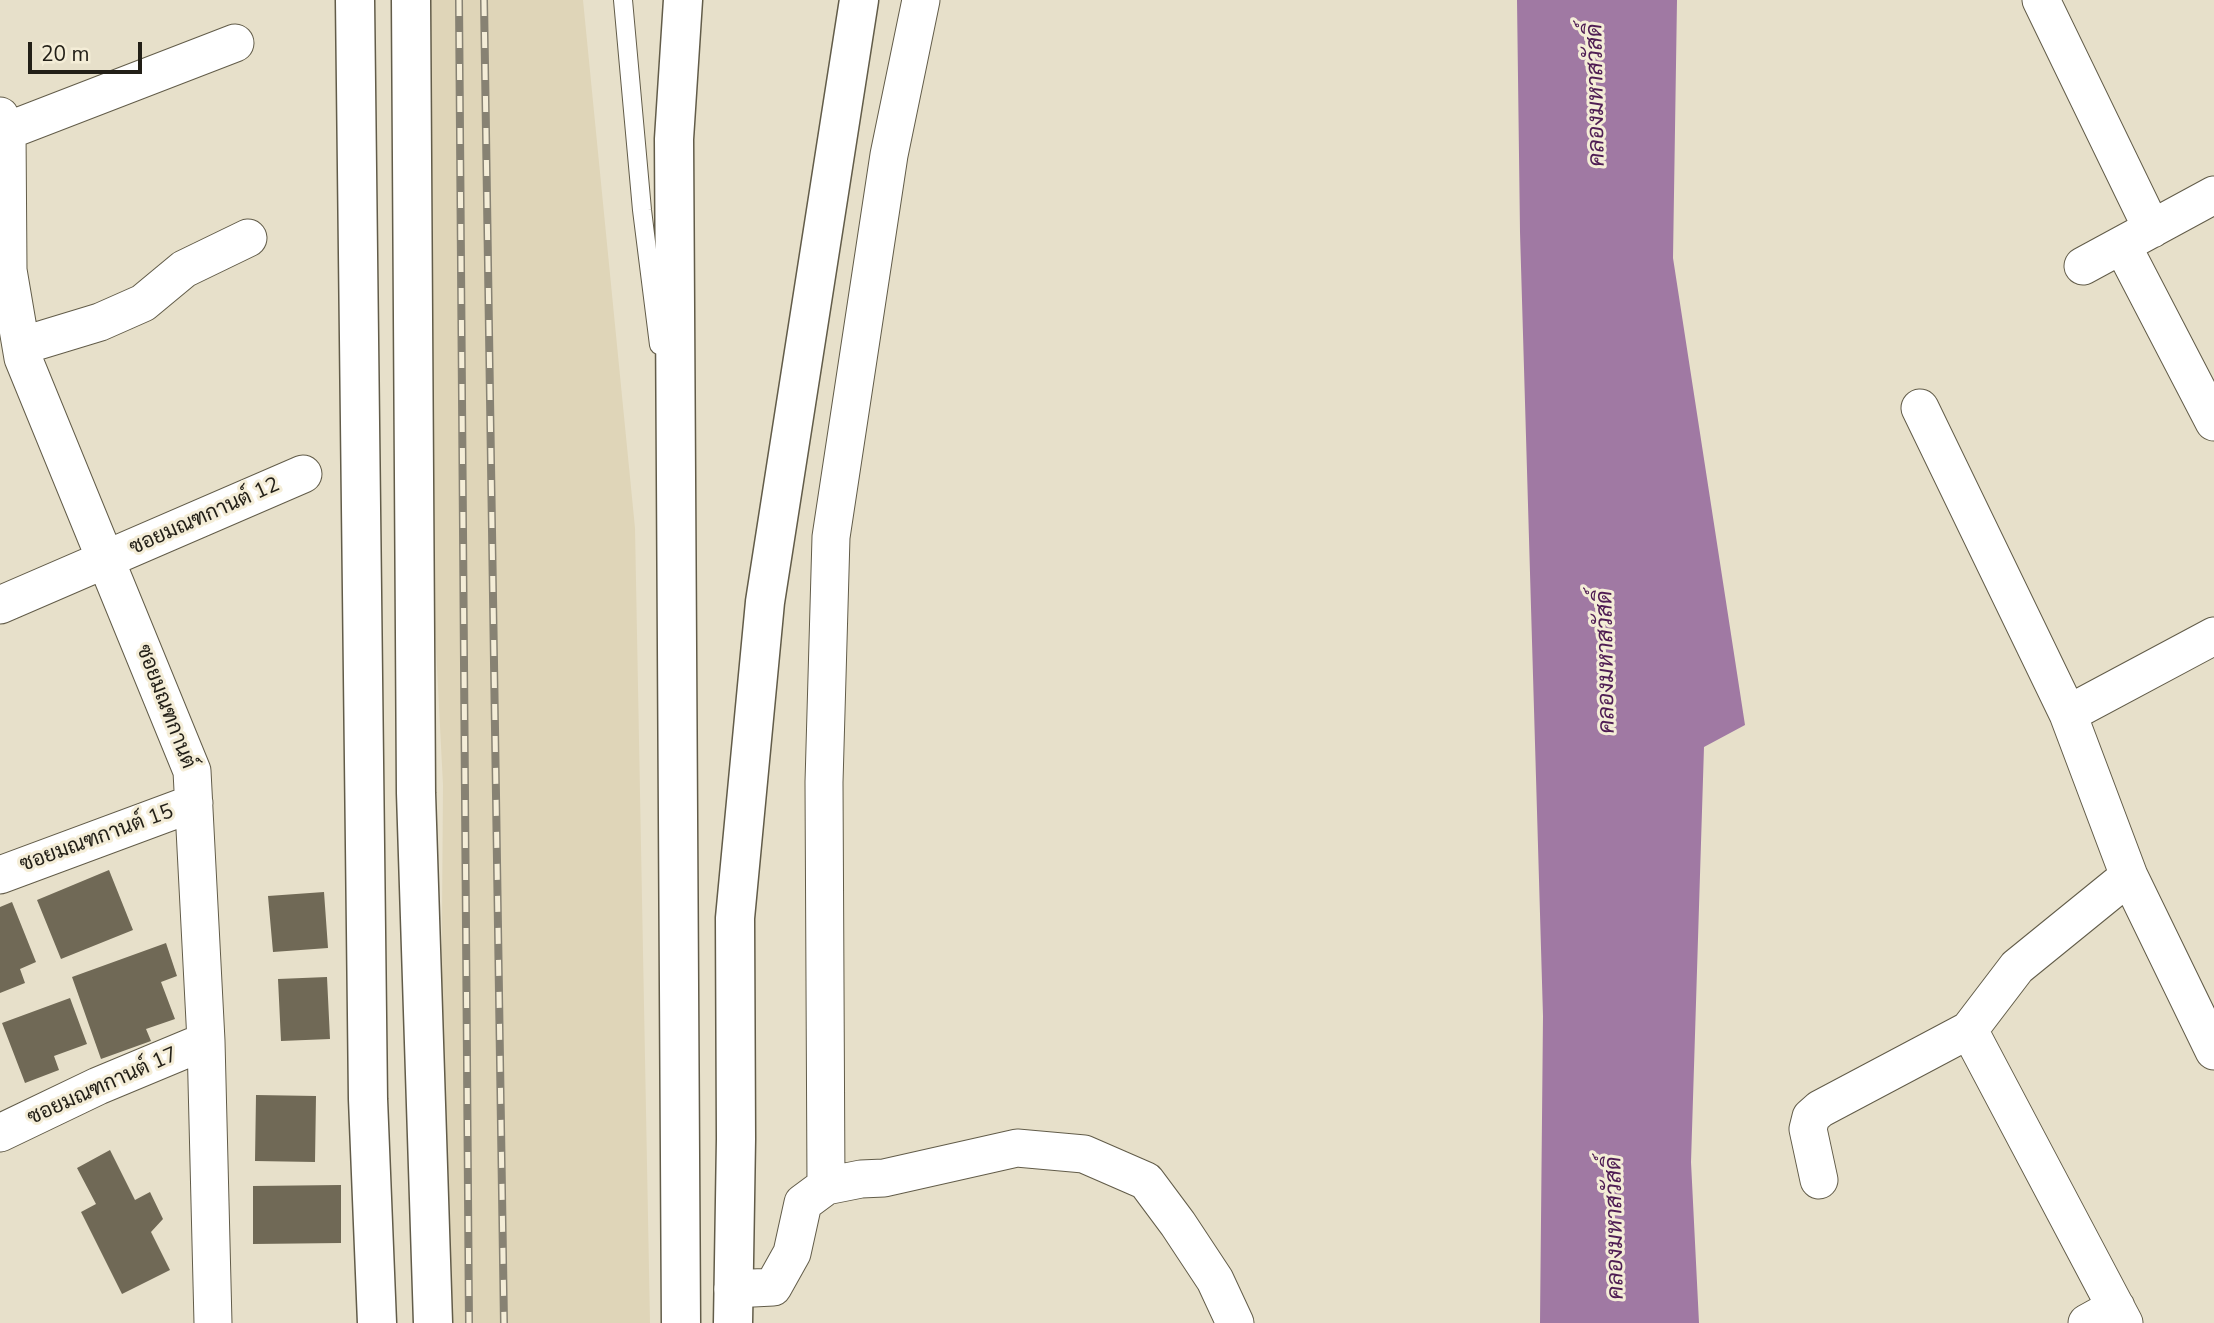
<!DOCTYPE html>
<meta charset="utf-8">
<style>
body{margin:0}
#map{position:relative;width:2214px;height:1323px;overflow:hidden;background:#e7e0ca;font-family:"Nunito Sans",sans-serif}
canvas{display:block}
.scale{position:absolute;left:28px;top:42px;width:114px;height:32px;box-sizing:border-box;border:4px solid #221f17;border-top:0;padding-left:9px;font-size:21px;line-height:24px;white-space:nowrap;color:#221f17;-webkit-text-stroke:5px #f4edd7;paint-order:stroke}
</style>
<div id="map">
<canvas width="2214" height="1323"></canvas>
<div class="scale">20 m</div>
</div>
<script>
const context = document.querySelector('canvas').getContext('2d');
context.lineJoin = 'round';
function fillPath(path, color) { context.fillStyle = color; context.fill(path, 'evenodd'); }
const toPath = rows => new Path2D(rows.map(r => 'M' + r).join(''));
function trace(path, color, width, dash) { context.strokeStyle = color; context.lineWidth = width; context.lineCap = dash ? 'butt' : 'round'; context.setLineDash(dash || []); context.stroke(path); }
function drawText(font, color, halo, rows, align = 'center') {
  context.font = font + ' "Nunito Sans",Sarabun,sans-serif'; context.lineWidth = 6; context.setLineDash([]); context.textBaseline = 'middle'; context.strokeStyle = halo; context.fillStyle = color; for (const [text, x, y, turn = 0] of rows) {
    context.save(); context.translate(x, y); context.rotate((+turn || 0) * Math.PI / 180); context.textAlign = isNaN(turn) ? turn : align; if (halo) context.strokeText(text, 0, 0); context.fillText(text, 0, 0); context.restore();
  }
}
const built = toPath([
 [403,0,583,0,635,528,650,1323,439,1323,443,785]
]);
const water = toPath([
 [1517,0,1677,0,1673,258,1745,725,1704,747,1691,1162,1699,1323,1540,1323,1543,1016,1520,232]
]);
const building = toPath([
 [109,870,133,930,61,959,37,900],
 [324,892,328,948,273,952,268,896],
 [12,902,36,962,20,969,25,983,0,993,0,907],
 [166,943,177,976,161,982,175,1019,146,1029,151,1041,101,1059,72,977],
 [327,977,330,1039,281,1041,278,979],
 [70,998,87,1044,54,1056,59,1070,25,1083,2,1023],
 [256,1095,316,1096,315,1162,255,1161],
 [110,1150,135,1200,150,1192,163,1219,151,1232,170,1270,122,1294,81,1212,96,1204,77,1168],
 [341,1185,341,1243,253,1244,253,1186]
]);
const service = toPath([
 [623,0,642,210,659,345]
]);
const minor = toPath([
 [2041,0,2152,229],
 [0,116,7,131,8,270,23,358,192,771,206,1041,213,1323],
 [7,131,235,43],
 [2122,245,2214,422],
 [2083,266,2214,195],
 [21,346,100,322,143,303,184,269,248,238],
 [1920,408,2068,714,2129,876,2214,1051],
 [0,605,303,474],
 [2068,714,2214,636],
 [0,875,194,803],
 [1969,1030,2124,1323],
 [0,1133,98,1086,206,1041],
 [1819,1180,1808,1129,1811,1117,1820,1109,1969,1030,2017,967,2129,876],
 [826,1186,824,782,831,537,889,155,921,0],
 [733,1289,773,1287,792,1253,803,1203,826,1186,861,1179,884,1178,1017,1148,1084,1154,1146,1181,1178,1224,1215,1280,1235,1323],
 [2087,1323,2116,1307]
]);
const secondary = toPath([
 [355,0,368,1099,377,1323],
 [411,0,416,793,433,1323],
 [681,1323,674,139,683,0],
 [733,1323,736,1139,735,918,765,602,859,0]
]);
const rail = toPath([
 [459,0,469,1323],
 [484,0,504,1323]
]);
const streetNames = [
 ["ซอยมณฑกานต์ 12",205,517,-24],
 ["ซอยมณฑกานต์",165,707,69],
 ["ซอยมณฑกานต์ 15",97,839,-20],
 ["ซอยมณฑกานต์ 17",103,1087,-24]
];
const waterNames = [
 ["คลองมหาสวัสดิ์",1597,95,-91],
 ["คลองมหาสวัสดิ์",1607,662,-91],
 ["คลองมหาสวัสดิ์",1616,1228,-91]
];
fillPath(built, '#dfd5b8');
fillPath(water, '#a079a3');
fillPath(building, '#706956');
trace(service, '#625c49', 20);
trace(minor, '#625c49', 39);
trace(secondary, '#625c49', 41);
trace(service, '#fff', 18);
trace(minor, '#fff', 37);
trace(secondary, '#fff', 38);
trace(rail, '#878273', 8);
trace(rail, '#f4edd7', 5, [16]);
drawText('21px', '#221f17', '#f4edd7', streetNames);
drawText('italic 23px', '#4e1c53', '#f4edd7', waterNames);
</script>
